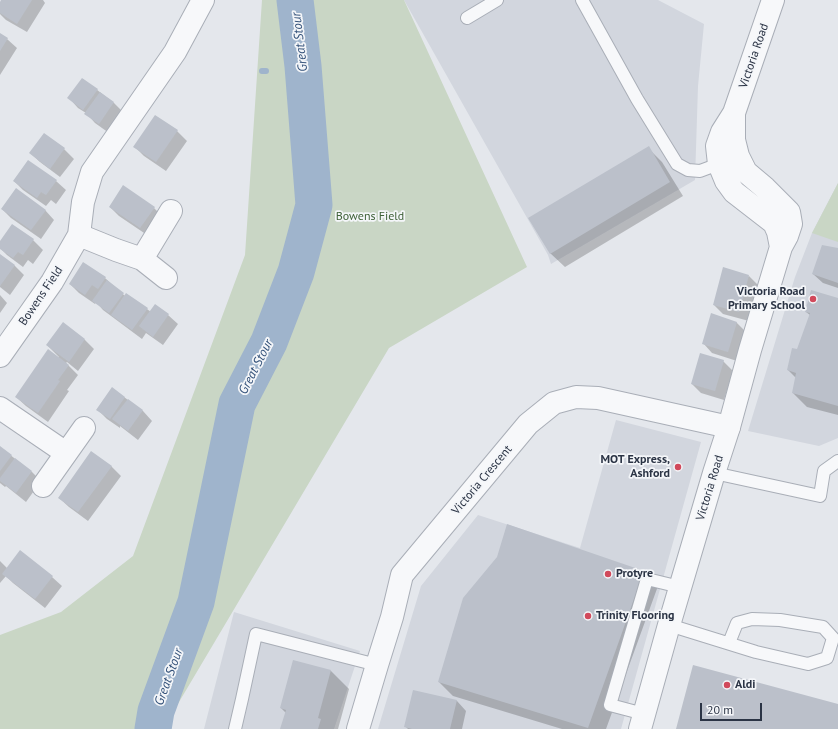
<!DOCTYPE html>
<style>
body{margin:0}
#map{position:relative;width:838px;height:729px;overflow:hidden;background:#e4e7ec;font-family:"PT Sans",sans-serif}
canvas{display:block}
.scale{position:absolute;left:700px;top:703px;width:62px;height:18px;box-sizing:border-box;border:2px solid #2b3445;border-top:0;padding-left:5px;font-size:12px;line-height:14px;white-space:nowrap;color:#2b3445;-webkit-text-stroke:3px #f4f6f9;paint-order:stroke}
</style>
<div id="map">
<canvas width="838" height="729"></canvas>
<div class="scale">20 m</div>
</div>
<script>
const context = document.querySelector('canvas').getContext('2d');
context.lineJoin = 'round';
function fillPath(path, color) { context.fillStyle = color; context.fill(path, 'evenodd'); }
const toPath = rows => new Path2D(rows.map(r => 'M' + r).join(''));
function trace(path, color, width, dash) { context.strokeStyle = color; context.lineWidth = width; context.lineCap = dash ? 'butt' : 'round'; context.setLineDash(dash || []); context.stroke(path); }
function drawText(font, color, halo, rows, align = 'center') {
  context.font = font + ' "PT Sans",sans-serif'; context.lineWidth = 3.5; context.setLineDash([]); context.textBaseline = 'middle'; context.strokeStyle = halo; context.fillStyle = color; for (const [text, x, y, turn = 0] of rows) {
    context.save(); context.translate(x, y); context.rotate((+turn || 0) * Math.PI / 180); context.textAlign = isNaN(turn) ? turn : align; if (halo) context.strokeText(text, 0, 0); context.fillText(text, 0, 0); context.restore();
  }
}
const built = toPath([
 [404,0,658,0,704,24,698,86,695,180,551,264,548,255],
 [838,183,838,438,819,446,748,431,795,277,812,233],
 [616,420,701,442,621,729,378,729,421,586,478,515,580,548],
 [234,612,360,651,334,729,204,729]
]);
const green = toPath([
 [262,0,404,0,527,267,389,348,163,729,0,729,0,635,61,612,133,556,245,255],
 [838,183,838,242,812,233]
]);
const shadow = toPath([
 [3,0,43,0,45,3,27,32,6,20,0,14,0,4],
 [0,34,7,39,17,48,0,75],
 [83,79,114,103,123,112,109,133,95,123,86,113,78,108,69,98],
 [155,116,177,131,187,141,166,171,144,156,135,147],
 [44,134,64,149,74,159,60,177,40,162,30,153],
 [648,148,662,162,683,196,565,267,550,253],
 [14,181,56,181,66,190,56,204,51,200,46,206,23,190],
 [110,207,154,208,163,217,150,237,119,216],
 [2,209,45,210,54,220,41,239,11,218],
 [12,225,33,240,43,250,33,264,28,260,23,267,7,255,0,248,0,243],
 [838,249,838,288,823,283,813,274],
 [0,255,15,266,24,275,10,295,0,287],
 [749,276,758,285,749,321,723,314,714,305],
 [105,278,125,296,147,309,151,312,155,305,168,315,178,324,163,345,146,333,142,339,103,310,96,302,95,304,79,293,70,284],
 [0,295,7,303,0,313],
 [838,299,838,415,807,407,793,393,796,378,788,370,798,351,810,315,806,312],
 [736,322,746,332,737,361,712,353,703,343],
 [63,324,85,340,94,349,78,371,67,362,66,363,78,375,67,390,69,391,48,422,26,406,16,397,59,357,47,345],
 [723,361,733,371,724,400,701,393,692,384],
 [124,397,143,411,152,421,138,440,120,426,120,428,107,419,98,410],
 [0,447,32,472,41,481,26,502,6,486,5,487,0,483],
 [111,466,121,476,88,521,69,507,59,498],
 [0,561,7,568,52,577,62,586,45,608,13,583,6,576,0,583],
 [644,572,658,586,606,729,562,729,453,696,439,682],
 [294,661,331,671,349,689,338,729,281,729,286,713,281,708],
 [414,691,457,701,466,711,462,729,408,729,406,727]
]);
const stream = toPath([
 [293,67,303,66],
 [262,71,266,71]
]);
const river = toPath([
 [153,729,156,711,196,602,237,404,269,342,296,272,314,205,303,66,295,0]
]);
const building = toPath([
 [1,0,32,0,17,24,0,13,0,2],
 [0,33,8,38,0,51],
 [82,78,98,89,83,110,67,98],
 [100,92,114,102,99,124,84,114],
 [155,115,178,130,156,162,133,147],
 [44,133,65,148,50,169,29,153],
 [649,146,670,182,550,254,528,218],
 [28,160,57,180,46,195,41,192,37,198,13,181],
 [123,185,155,207,140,228,109,207],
 [16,188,46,210,31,230,1,209],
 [12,224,34,239,23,255,18,252,13,258,0,249,0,241],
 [822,245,838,248,838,283,812,274],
 [0,254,15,265,0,286],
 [83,262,106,277,98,289,92,285,85,295,69,284],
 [723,267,749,275,739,312,713,305],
 [107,280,124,293,109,313,92,301],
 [811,290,838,298,838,406,792,393,796,373,787,370,792,348,797,349,810,313,805,312],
 [126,293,148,308,132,330,111,315],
 [155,304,169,314,153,337,139,326],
 [711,313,737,322,728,352,702,344],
 [63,322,85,339,69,362,46,345],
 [48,349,69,365,58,380,60,381,38,413,15,397],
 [700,353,724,360,715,391,691,384],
 [112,387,125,397,110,419,96,410],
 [128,399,143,410,128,431,112,419],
 [0,446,12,455,0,471],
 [91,451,112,466,78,512,58,498],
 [15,458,32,471,16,493,0,481,0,478],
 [507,524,644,571,588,728,438,682,463,598,497,557],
 [20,550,53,576,35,599,2,574],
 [293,660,331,670,318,718,321,719,318,729,280,729,286,710,280,708],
 [693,665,838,704,838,729,676,729],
 [413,690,457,700,450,729,412,729,404,727]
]);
const service = toPath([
 [582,0,637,99,677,164,688,170,700,171,724,162],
 [467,18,497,0],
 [714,473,737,478,820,496,824,471,838,461],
 [669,625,756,652,808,664,827,658,833,638,823,627,780,620,752,619,737,623,729,643],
 [644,714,610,705,647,579,680,587],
 [235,729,242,699,256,634,377,665]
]);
const minor = toPath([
 [79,235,116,250,142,259,166,278],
 [142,259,171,211],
 [0,356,52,282,79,235,83,202,92,172,175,52,203,0],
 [0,408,66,453],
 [43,486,84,428],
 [358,729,377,665,392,617,402,575,528,424,554,403,576,397,598,398,729,427]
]);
const tertiary = toPath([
 [773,0,734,113,722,132,717,146,719,164,726,181,734,192,774,223,778,232,781,247],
 [640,729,669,625,714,473,729,427,750,350,781,247,787,236,791,224,789,212,765,188,746,172,738,156,734,140,734,113]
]);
const markers = [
 [813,299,4,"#d1495b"],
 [678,467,4,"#d1495b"],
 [608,574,4,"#d1495b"],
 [588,616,4,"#d1495b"],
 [727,685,4,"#d1495b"]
];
const streetNames = [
 ["Victoria Road",754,56,-71],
 ["Bowens Field",41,296,-56],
 ["Victoria Crescent",482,480,-50],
 ["Victoria Road",710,488,-73]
];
const parkNames = [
 ["Bowens Field",370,217]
];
const poiNames = [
 ["Victoria Road",805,292,"right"],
 ["Primary School",805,306,"right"],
 ["MOT Express,",670,460,"right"],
 ["Ashford",670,474,"right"],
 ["Protyre",616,574],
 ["Trinity Flooring",596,616],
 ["Aldi",735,685]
];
const waterNames = [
 ["Great Stour",300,42,-97],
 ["Great Stour",256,367,-63],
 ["Great Stour",169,677,-70]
];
fillPath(built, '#d2d6de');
fillPath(green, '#c9d6c5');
fillPath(shadow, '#0003');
trace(stream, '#9fb4cc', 6);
trace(river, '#9fb4cc', 37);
fillPath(building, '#bbc0ca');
trace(service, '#a9aeb7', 14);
trace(minor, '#a9aeb7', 24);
trace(tertiary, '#a9aeb7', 24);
trace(service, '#f7f8fa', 12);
trace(minor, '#f7f8fa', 22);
trace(tertiary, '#f7f8fa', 22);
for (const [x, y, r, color] of markers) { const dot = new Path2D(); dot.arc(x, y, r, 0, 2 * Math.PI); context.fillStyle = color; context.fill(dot); trace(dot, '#f4f6f9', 1.5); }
drawText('12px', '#2b3445', '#f4f6f9', streetNames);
drawText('12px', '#3f6138', '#f4f6f9', parkNames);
drawText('bold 12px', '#2b3445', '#f4f6f9', poiNames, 'left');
drawText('italic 13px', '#34527a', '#f4f6f9', waterNames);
</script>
